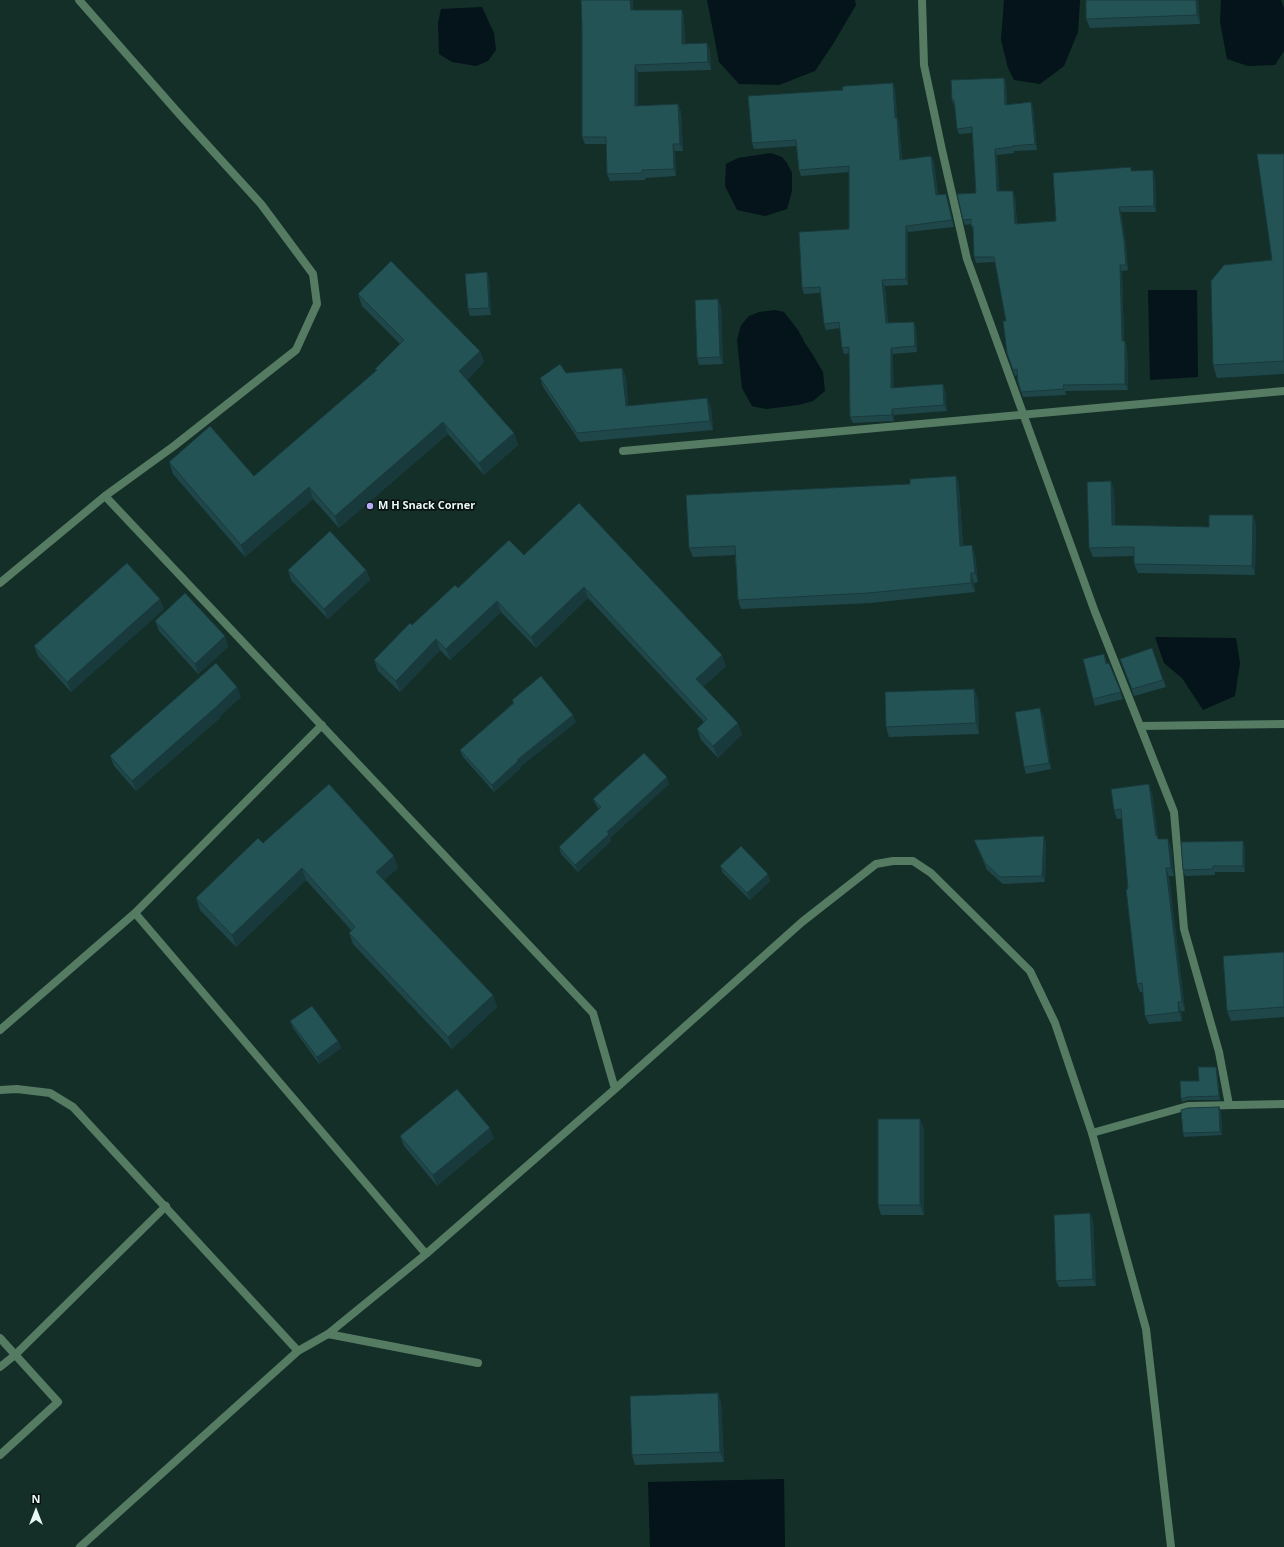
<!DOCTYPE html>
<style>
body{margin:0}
#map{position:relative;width:1284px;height:1547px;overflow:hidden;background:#142e28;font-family:"Open Sans",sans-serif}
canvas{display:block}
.north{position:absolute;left:16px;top:1491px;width:40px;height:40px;-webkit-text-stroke:3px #091411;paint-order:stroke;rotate:0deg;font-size:11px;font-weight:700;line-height:16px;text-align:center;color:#e9f8f4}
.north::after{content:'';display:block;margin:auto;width:14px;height:18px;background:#e9f8f4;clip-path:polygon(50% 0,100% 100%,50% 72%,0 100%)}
</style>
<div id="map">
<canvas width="1284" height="1547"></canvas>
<div class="north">N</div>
</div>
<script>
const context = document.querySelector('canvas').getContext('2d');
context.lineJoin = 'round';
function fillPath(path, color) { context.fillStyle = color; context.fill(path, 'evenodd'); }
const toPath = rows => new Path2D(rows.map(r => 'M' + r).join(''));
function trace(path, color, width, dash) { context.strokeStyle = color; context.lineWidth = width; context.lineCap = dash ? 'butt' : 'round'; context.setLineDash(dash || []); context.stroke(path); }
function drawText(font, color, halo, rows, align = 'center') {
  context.font = font + ' "Open Sans",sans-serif'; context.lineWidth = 3.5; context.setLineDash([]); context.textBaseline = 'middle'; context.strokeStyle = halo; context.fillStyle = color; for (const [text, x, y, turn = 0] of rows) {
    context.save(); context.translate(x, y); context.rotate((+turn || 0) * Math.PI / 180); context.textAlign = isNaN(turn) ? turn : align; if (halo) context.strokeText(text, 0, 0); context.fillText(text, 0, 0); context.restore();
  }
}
const water = toPath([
 [707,0,855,0,856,5,833,44,815,71,779,85,739,84,719,62],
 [1004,0,1080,0,1078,32,1064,66,1040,84,1014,80,1008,68,1001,40],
 [1221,0,1281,0,1284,8,1284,51,1275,65,1248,66,1227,59,1220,22],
 [482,7,494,33,496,50,488,61,476,66,452,62,439,54,438,23,441,9],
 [771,153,782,157,787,163,792,173,792,191,787,209,765,216,737,210,725,186,726,164,738,158],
 [1148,290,1197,290,1198,377,1150,380],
 [775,310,784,312,798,330,805,343,813,355,823,372,825,391,813,401,798,405,766,409,752,406,742,388,737,340,741,325,749,316,759,312],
 [1155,637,1236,638,1240,663,1235,696,1203,710,1182,678,1164,663],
 [784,1479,785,1547,650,1547,648,1482]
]);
const service = toPath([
 [0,583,105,496,174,446,296,350,317,304,313,274,261,204,181,116,79,0],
 [135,913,426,1254],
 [0,1030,135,913,322,725],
 [615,1089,802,922,876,864,893,861,913,861,931,873,1030,971,1055,1023,1092,1133],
 [0,1090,17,1089,50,1093,73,1107,298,1351],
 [328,1334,478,1363],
 [0,1338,58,1402,0,1455],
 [0,1367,15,1355,166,1206],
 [80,1547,298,1351,328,1334,426,1254,615,1089,593,1013,105,496]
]);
const minor = toPath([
 [922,0,924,65,942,150,967,259,1095,612,1174,812,1184,929,1219,1052,1229,1105],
 [623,451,1284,391],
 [1140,726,1284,724],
 [1171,1547,1146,1329,1092,1133,1188,1106,1284,1104]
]);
const wall = toPath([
 [633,0,633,10,682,10,684,17,685,44,710,50,711,70,638,72,638,106,678,104,681,112,683,151,675,151,676,176,645,178,645,180,610,181,607,174,606,144,585,144,582,137,582,28],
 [1086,0,1198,0,1200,24,1090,28,1086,19],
 [1004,78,1006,83,1007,105,1031,102,1033,108,1037,150,1014,151,1014,153,997,155,999,191,1015,196,1017,224,1056,221,1132,171,1155,176,1156,212,1121,212,1126,247,1128,270,1122,271,1124,341,1127,347,1128,390,1065,391,1066,395,1023,397,1018,382,1017,375,1015,376,1007,353,1006,321,995,262,976,263,974,257,973,231,971,224,965,225,963,220,976,193,972,133,959,134,957,129,955,105,954,106,952,100],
 [895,89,897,118,899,124,902,160,931,156,934,162,938,195,946,194,948,200,954,227,908,232,908,285,885,286,888,323,914,322,916,328,917,352,893,354,893,388,945,390,947,411,894,415,894,421,853,423,850,417,849,353,844,354,842,348,840,328,826,330,824,324,820,293,804,294,802,288,849,229,849,172,801,176,799,170,796,146,754,149,752,143],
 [1284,154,1284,374,1217,378,1213,365,1272,260],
 [487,272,489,279,491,315,470,316,468,309],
 [358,294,480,351,484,362,467,380,514,433,518,445,484,475,448,434,339,528,313,499,245,557,173,474,169,462,254,476,376,371,375,369,400,344,362,306],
 [721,306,723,364,699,365,697,358],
 [622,368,626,377,628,406,711,407,713,430,580,442,543,387,540,378,566,373],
 [956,476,959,486,963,546,975,555,978,582,974,583,975,592,871,603,741,609,738,600,735,555,693,557,689,548,910,484],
 [1114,490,1115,525,1209,527,1253,515,1256,524,1255,575,1138,573,1134,564,1134,556,1093,557,1089,548],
 [579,503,726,666,703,687,742,734,718,758,701,740,697,729,704,722,588,598,536,648,501,612,450,660,440,650,400,692,378,671,374,660,412,625,458,588,524,555],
 [288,570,366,570,370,580,328,619,291,580],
 [164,609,71,692,38,656,34,646],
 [155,621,225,636,228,647,198,674,159,631],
 [1152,648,1166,687,1134,696,1120,659],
 [1104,654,1107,663,1109,663,1123,699,1095,706,1093,699],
 [974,689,978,699,979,734,889,737,886,727],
 [241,697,220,716,220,718,136,791,114,766,110,756],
 [512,700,576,722,520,767,521,768,494,792,463,757,460,750,513,703],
 [1043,715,1051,769,1026,774,1024,767],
 [669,784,610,838,611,841,578,872,561,854,559,847,599,809,596,805,593,799],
 [1152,793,1158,838,1159,839,1171,847,1174,876,1169,876,1185,1011,1181,1011,1182,1021,1149,1024,1145,1016,1143,992,1140,992,1137,984,1128,889,1122,818,1117,819,1114,810],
 [974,840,1046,843,1045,882,1003,884,987,870],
 [263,843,398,868,384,880,493,995,497,1007,452,1049,353,944,349,933,351,930,306,880,236,947,200,910,196,898],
 [1245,847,1245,872,1215,872,1215,875,1185,876,1183,870],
 [720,866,768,874,770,881,750,900,723,873],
 [1284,952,1284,1017,1231,1021,1227,1011],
 [290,1021,338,1041,341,1048,319,1064,293,1028],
 [1216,1067,1217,1070,1220,1100,1188,1100,1182,1102,1181,1099,1199,1081],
 [1219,1107,1221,1111,1222,1135,1184,1137,1183,1133],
 [924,1129,924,1215,881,1215,878,1205],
 [400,1136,494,1138,437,1186,404,1146],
 [1093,1220,1096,1286,1059,1287,1056,1281],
 [718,1393,721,1403,724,1462,635,1465,632,1455]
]);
const shadedWall = toPath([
 [630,0,633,0,633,17,631,10],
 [1196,0,1198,0,1200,24,1197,15],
 [682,10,684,17,685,51,682,44],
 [707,43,710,50,711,70,708,62],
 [635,65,638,72,638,114,635,106],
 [1004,78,1006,83,1007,111,1005,105],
 [893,83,895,89,898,124,895,118],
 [1031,102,1033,108,1037,150,1035,144],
 [678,104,681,112,683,151,680,144],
 [897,118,899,124,902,166,900,160],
 [673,144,675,151,676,176,674,169],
 [995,149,997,155,1000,197,997,191],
 [931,156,934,162,938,201,936,195],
 [1153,170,1155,176,1156,212,1154,206],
 [1013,191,1015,196,1017,230,1015,224],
 [946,194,948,200,954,227,952,220],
 [1119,207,1121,212,1126,247,1128,270,1126,265],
 [906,226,908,232,908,285,906,279],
 [1120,265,1122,271,1124,347,1122,341],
 [487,272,489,279,491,315,489,308],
 [882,280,885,286,888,329,886,323],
 [718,299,721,306,723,364,720,357],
 [914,322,916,328,917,352,915,346],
 [1125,341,1127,347,1128,390,1125,384],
 [891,348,893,354,894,394,891,388],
 [480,351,484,362,463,383,459,371],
 [622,368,626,377,629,415,626,406],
 [943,384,945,390,947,411,944,405],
 [707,398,711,407,713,430,710,421],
 [892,409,894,415,894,421,892,415],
 [443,422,448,434,339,528,335,516],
 [514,433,518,445,484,475,479,463],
 [956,476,959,486,963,556,960,546],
 [1111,481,1114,490,1115,534,1112,525],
 [309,487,313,499,245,557,241,545],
 [1253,515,1256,524,1255,575,1252,566],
 [972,545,975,555,978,582,975,573],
 [366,570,370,580,328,619,324,609],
 [971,573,974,583,975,592,971,583],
 [584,587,588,598,536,648,531,637],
 [160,599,164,609,71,692,67,682],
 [497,601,501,612,450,660,446,649],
 [225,636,228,647,198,674,195,664],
 [436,639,440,650,400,692,396,681],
 [722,655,726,666,700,690,696,679],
 [237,687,241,697,220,716,220,718,136,791,132,781],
 [974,689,978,699,979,734,976,723],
 [1040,708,1043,715,1051,769,1049,763],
 [573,715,576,722,520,767,521,768,494,792,492,785,517,760],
 [738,723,742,734,718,758,713,746],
 [667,777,669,784,610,838,611,841,578,872,575,865,607,832],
 [1149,784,1152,793,1158,838,1161,844,1156,836],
 [1044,836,1046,843,1045,882,1042,876],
 [1168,839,1171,847,1174,876,1171,868],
 [1243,841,1245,847,1245,872,1243,866],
 [394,856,398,868,381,883,376,872],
 [302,868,306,880,236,947,232,935],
 [1166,868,1169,876,1185,1011,1182,1002],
 [768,874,770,881,750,900,747,893],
 [493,995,497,1007,452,1049,448,1037],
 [1178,1002,1181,1011,1182,1021,1179,1012],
 [338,1041,341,1048,319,1064,317,1057],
 [1216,1067,1217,1070,1220,1100,1219,1096],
 [1219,1107,1221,1111,1222,1135,1220,1132],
 [920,1119,924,1129,924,1215,920,1205],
 [490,1128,494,1138,437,1186,433,1175],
 [1090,1213,1093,1220,1096,1286,1093,1279],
 [718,1393,721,1403,724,1462,720,1452]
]);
const building = toPath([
 [581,0,630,0,631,10,682,10,682,44,707,43,708,62,635,65,635,106,678,104,680,144,673,144,674,169,642,170,642,173,607,174,606,137,582,137,582,28,581,0],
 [1086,0,1196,0,1197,15,1086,19,1086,0],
 [1004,78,1005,105,1031,102,1035,144,1012,146,1012,147,995,149,997,191,1013,191,1015,224,1056,221,1053,173,1131,167,1131,171,1153,170,1154,206,1119,207,1124,241,1126,265,1120,265,1122,341,1125,341,1125,384,1063,385,1064,389,1021,392,1018,382,1017,369,1013,370,1007,353,1003,321,1006,321,994,257,974,257,973,226,971,226,971,219,963,220,957,194,976,193,972,127,957,129,954,100,952,100,951,80,1004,78],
 [893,83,895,118,897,118,900,160,931,156,936,195,946,194,952,220,906,226,906,279,882,280,886,323,914,322,915,346,891,348,891,388,943,384,944,405,892,409,892,415,850,417,849,347,842,348,839,322,824,324,820,287,802,288,799,232,849,229,849,166,799,170,796,140,752,143,748,96,843,90,842,87,845,86,893,83],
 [1257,154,1284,154,1284,361,1213,365,1211,281,1224,265,1272,260,1257,154],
 [391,261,480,351,459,371,514,433,479,463,443,422,335,516,309,487,241,545,169,462,210,426,254,476,377,370,375,369,404,340,358,294,391,261],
 [487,272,489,308,468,309,465,274,487,272],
 [718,299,720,357,697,358,695,300,718,299],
 [560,364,566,373,622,368,626,406,707,398,710,421,577,433,540,378,560,364],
 [956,476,960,546,972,545,975,573,971,573,971,583,868,593,738,600,735,546,689,548,686,495,910,484,910,479,956,476],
 [1111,481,1112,525,1209,527,1209,515,1253,515,1252,566,1134,564,1134,547,1089,548,1087,482,1111,481],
 [579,503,722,655,696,679,738,723,713,746,697,729,707,719,584,587,531,637,497,601,446,649,436,639,396,681,374,660,410,623,412,625,455,585,458,588,509,540,524,555,579,503],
 [330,531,366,570,324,609,288,570,330,531],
 [127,563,160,599,67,682,34,646,127,563],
 [185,593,225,636,195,664,155,621,185,593],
 [1152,648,1163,680,1132,689,1120,659,1152,648],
 [1104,654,1106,664,1109,663,1121,692,1093,699,1083,659,1104,654],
 [216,663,237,687,216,707,132,781,110,756,216,663],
 [541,676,573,715,517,760,518,761,492,785,460,750,514,703,512,700,541,676],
 [974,689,976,723,886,727,885,692,974,689],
 [1040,708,1049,763,1024,767,1015,712,1040,708],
 [644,753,667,777,607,832,609,834,575,865,559,847,601,807,593,799,644,753],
 [329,784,394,856,376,872,493,995,448,1037,349,933,355,927,302,868,232,935,196,898,258,838,263,843,329,784],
 [1149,784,1156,836,1157,835,1158,839,1168,839,1171,868,1166,868,1182,1002,1178,1002,1179,1012,1145,1016,1142,983,1137,984,1126,889,1128,889,1121,809,1114,810,1111,789,1149,784],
 [1044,836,1042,876,1000,877,985,863,974,840,1044,836],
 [1243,841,1243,866,1213,866,1213,869,1183,870,1181,842,1243,841],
 [741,846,768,874,747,893,720,866,741,846],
 [1284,952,1284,1007,1227,1011,1223,956,1284,952],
 [312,1006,338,1041,317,1057,290,1021,312,1006],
 [1198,1067,1216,1067,1219,1096,1187,1097,1181,1099,1180,1081,1199,1081,1198,1067],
 [457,1089,490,1128,433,1175,400,1136,457,1089],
 [1219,1107,1220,1132,1183,1133,1181,1110,1188,1108,1219,1107],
 [878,1119,920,1119,920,1205,878,1205,878,1119],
 [1090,1213,1093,1279,1056,1281,1054,1215,1090,1213],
 [718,1393,720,1452,632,1455,630,1396,718,1393]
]);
const markers = [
 [370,506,4,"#b7abf7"]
];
const poiNames = [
 ["M H Snack Corner",378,506]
];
fillPath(water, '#04141a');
trace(service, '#557b62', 8);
trace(minor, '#557b62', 8);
fillPath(wall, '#1f474a');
fillPath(shadedWall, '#193a3c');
fillPath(building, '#245356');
trace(building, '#193a3c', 1);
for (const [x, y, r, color] of markers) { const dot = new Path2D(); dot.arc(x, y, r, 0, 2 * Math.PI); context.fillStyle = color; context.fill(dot); trace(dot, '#091411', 1.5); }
drawText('bold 11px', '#e9f8f4', '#091411', poiNames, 'left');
</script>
